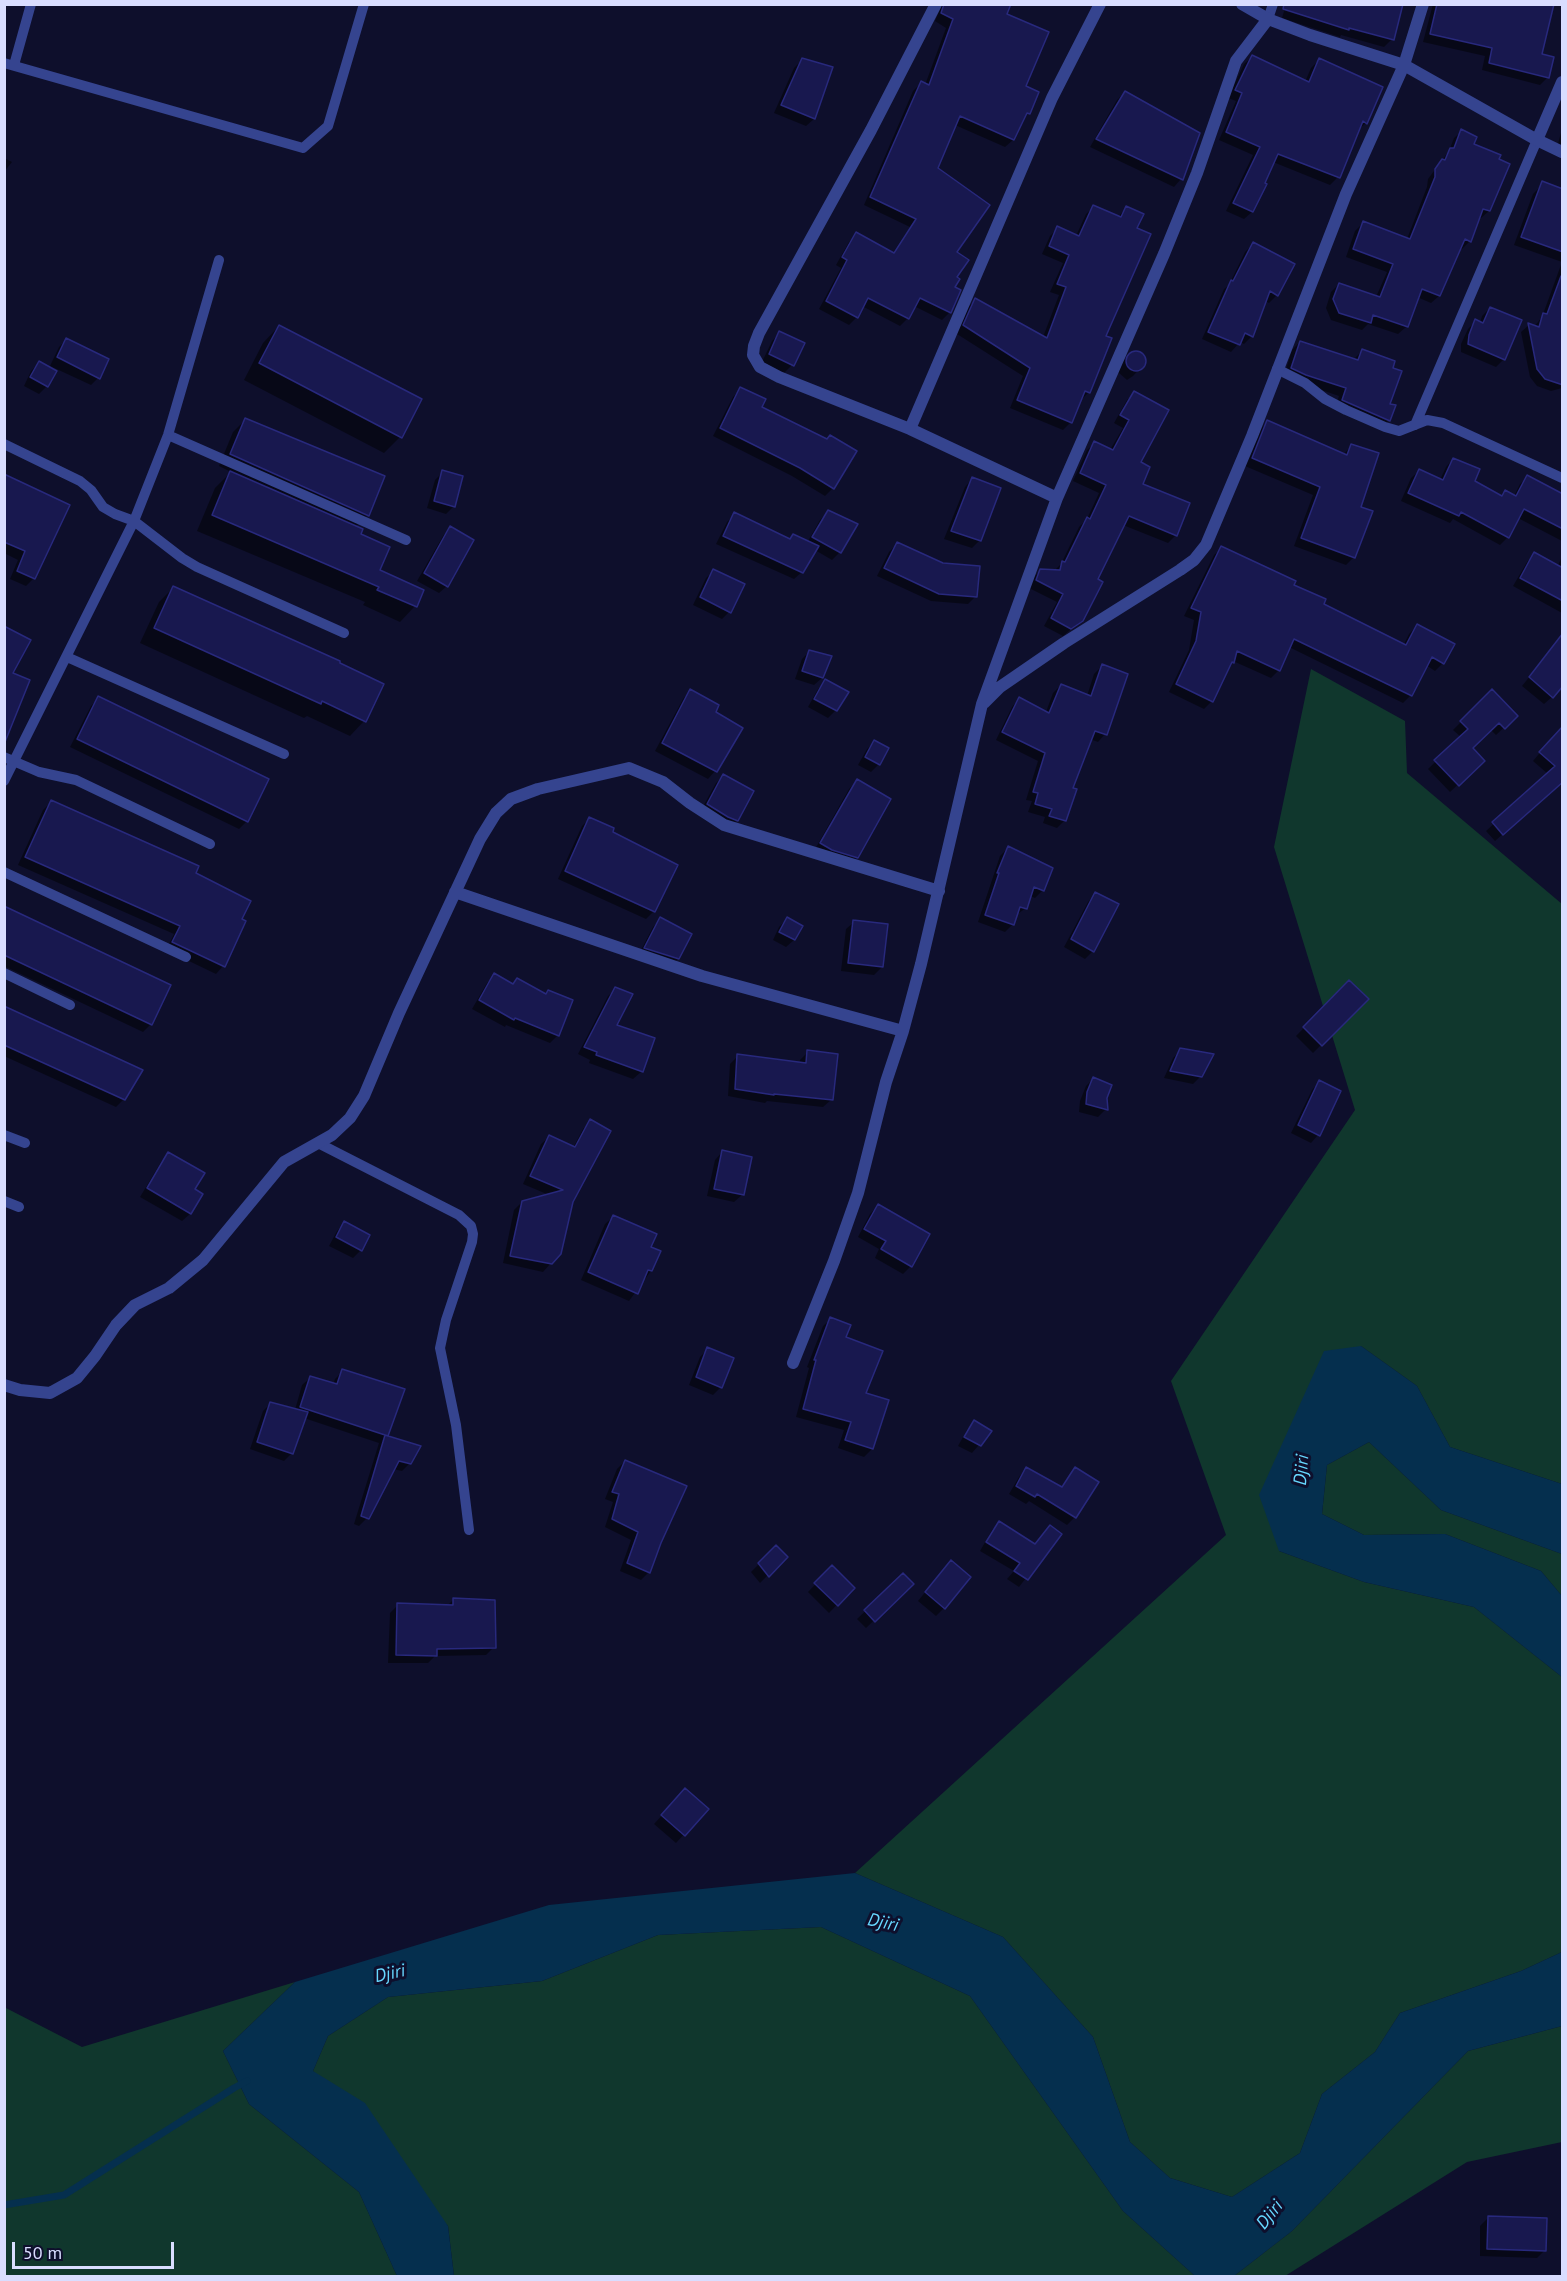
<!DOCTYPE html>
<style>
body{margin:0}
#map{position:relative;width:1567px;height:2281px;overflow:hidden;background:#0e0f2c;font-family:"PT Sans",sans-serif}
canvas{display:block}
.frame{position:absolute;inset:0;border:6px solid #d9ddff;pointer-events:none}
.scale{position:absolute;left:12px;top:2242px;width:162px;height:27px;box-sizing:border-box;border:3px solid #d9ddff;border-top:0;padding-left:8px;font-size:18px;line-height:21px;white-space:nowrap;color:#d9ddff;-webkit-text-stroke:4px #0e0f2c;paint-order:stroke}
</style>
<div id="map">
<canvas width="1567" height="2281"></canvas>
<div class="frame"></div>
<div class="scale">50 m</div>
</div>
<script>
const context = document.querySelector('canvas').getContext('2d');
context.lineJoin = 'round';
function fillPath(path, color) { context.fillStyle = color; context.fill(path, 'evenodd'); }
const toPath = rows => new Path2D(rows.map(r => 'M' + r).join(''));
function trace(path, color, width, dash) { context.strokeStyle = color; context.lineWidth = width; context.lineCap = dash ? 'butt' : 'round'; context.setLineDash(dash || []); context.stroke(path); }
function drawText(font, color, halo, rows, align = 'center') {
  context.font = font + ' "PT Sans",sans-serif'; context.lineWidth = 6; context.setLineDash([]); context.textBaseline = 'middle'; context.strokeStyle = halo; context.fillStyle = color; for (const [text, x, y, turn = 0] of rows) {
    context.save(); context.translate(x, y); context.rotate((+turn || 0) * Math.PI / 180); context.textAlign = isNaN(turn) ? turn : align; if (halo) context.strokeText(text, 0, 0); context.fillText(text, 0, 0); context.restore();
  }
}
const green = toPath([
 [1311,669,1405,721,1407,773,1562,904,1562,1484,1450,1447,1417,1386,1361,1346,1279,1551,1364,1582,1474,1607,1562,1677,1562,1952,1521,1971,1400,2013,1375,2052,1322,2094,1300,2153,1232,2197,1170,2178,1130,2142,1093,2037,1003,1937,855,1873,1226,1535,1171,1381,1355,1110,1274,847],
 [1369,1442,1441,1510,1562,1554,1562,1596,1541,1571,1445,1534,1364,1535,1322,1514,1327,1465],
 [821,1927,970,1996,1123,2211,1195,2276,454,2276,448,2226,313,2071,328,2036,388,1997,542,1981,658,1935],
 [295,1982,223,2051,249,2104,359,2192,397,2276,5,2276,4,2007,82,2047],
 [1562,2026,1562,2142,1467,2162,1285,2276,1234,2276,1292,2231,1468,2051]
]);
const water = toPath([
 [1361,1346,1417,1386,1450,1447,1562,1484,1562,1554,1441,1510,1369,1442,1327,1465,1322,1514,1364,1535,1445,1534,1541,1571,1562,1596,1562,1677,1474,1607,1364,1582,1279,1551,1259,1495,1324,1351],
 [855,1873,1003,1937,1093,2037,1130,2142,1170,2178,1232,2197,1300,2153,1322,2094,1375,2052,1400,2013,1521,1971,1562,1952,1562,2026,1468,2051,1292,2231,1234,2276,1195,2276,1123,2211,970,1996,821,1927,658,1935,542,1981,388,1997,328,2036,313,2071,365,2103,448,2226,454,2276,397,2276,359,2192,249,2104,223,2051,295,1982,549,1905]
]);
const shadow = toPath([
 [942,4,1009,4,1005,15,1024,86,1028,113,1022,120,1013,140,1005,147,955,125,936,168,955,253,955,278,953,287,959,290,949,313,942,320,914,306,908,318,900,326,862,306,857,317,849,325,819,309,841,268,836,265,849,242,857,234,892,254,910,227,864,205,913,91,921,83,925,85,946,28,935,21],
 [1286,4,1392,39,1384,47,1341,35,1340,37,1282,18],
 [1433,4,1545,4,1540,55,1548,77,1540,85,1482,70,1485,56,1423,42],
 [1252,57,1305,82,1311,68,1319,60,1366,123,1358,130,1338,177,1330,185,1273,162,1252,212,1244,219,1226,211,1253,155,1219,140,1236,101,1228,98,1244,64],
 [802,60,831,68,814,119,806,126,774,113,794,68],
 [1125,92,1181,179,1174,187,1090,147,1117,100],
 [1562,129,1562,154,1556,151],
 [1462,131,1473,144,1508,165,1489,211,1481,218,1478,217,1470,241,1462,249,1460,248,1439,296,1431,303,1417,297,1406,327,1398,334,1368,324,1362,330,1331,320,1326,308,1331,292,1339,284,1376,297,1387,272,1346,257,1355,231,1363,223,1407,239,1427,187,1428,179,1449,151,1454,138],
 [4,158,12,162,4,172],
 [1541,186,1562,226,1562,388,1551,391,1537,386,1530,377,1521,332,1529,325,1534,327,1542,317,1562,262,1514,245,1533,194],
 [1094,207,1118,217,1126,208,1135,229,1089,392,1081,400,1071,422,1063,430,1010,408,1023,376,957,334,968,307,976,300,1043,337,1059,295,1050,292,1063,263,1042,254,1050,236,1058,228,1076,236,1086,214],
 [1253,244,1277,295,1269,303,1265,301,1252,336,1244,344,1240,342,1231,352,1202,339,1224,289,1229,285,1245,252],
 [1490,308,1504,359,1496,367,1461,352,1461,344,1468,329,1476,321,1480,323,1482,316],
 [279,326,400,437,384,453,244,380,263,343],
 [780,333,803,344,792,365,784,373,762,362,772,341],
 [66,340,98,378,91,385,50,366,59,347],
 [1300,342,1354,359,1362,351,1388,404,1389,420,1381,428,1335,408,1339,396,1298,382,1284,376,1292,350],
 [1130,354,1141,354,1144,357,1145,363,1133,376,1127,380,1118,372,1122,362],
 [39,363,47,386,39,394,24,386,31,371],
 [741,389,833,488,825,496,792,476,713,436,733,397],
 [1134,393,1141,484,1176,535,1168,543,1123,525,1096,580,1082,620,1063,636,1044,626,1057,602,1029,588,1032,579,1040,571,1055,570,1061,564,1079,527,1087,519,1099,493,1073,481,1087,450,1095,443,1110,450,1123,428,1114,423,1127,400],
 [245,420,368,515,355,527,378,570,415,606,400,622,363,605,365,602,197,531,215,488,231,472,219,466,233,432],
 [1267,422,1343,455,1352,445,1359,508,1354,557,1346,565,1294,546,1313,495,1245,466,1260,430],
 [1453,459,1473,481,1501,497,1506,492,1514,496,1520,484,1528,477,1562,496,1562,541,1518,518,1508,537,1500,545,1453,519,1450,523,1401,501,1411,478,1419,471,1440,480,1446,467],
 [443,472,454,506,446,514,427,508,435,480],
 [4,475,34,578,26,586,10,579,18,560,4,553],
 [972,479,980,540,972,548,944,539,965,487],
 [828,512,840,552,832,560,815,550,802,572,794,579,716,544,727,522,735,514,789,540,793,536,807,543,820,520],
 [450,528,447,586,439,593,417,581,443,536],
 [897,544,976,596,968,604,931,601,877,576,889,552],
 [1222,548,1292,585,1322,605,1403,646,1409,634,1417,626,1443,663,1435,671,1426,665,1411,695,1403,703,1289,647,1279,670,1271,678,1233,661,1228,667,1212,701,1204,709,1169,692,1189,650,1194,620,1184,616,1214,555],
 [1534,554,1557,567,1562,557,1562,613,1513,586,1527,562],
 [714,571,729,612,722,619,693,605,706,578],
 [174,587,364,721,350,736,307,716,304,718,140,643,159,602],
 [1559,640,1552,697,1544,704,1522,686],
 [810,651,822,678,814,685,795,679,802,659],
 [1102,666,1105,734,1098,742,1090,739,1071,789,1065,820,1057,828,1043,823,1045,817,1028,812,1032,801,1026,800,1038,761,996,740,1012,707,1019,699,1046,712,1053,693,1061,685,1087,696,1094,674],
 [826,681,836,710,828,718,808,707,818,689],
 [690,691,714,712,741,728,715,771,708,779,655,751,683,699],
 [1492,691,1516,716,1496,735,1490,729,1471,748,1483,761,1450,792,1428,769,1461,737,1453,730],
 [99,698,267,780,246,822,239,829,70,747,91,706],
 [1562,739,1562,787,1559,784,1495,841,1486,831,1548,774,1533,761,1549,742],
 [874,742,879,764,871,772,858,765,867,749],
 [723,776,737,820,729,828,700,812,716,783],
 [857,781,857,857,849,865,814,851,849,789],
 [51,802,194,874,240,920,223,966,216,974,166,950,174,934,18,865,43,810],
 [589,819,611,832,654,911,646,919,558,879,582,826],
 [1008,848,1043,890,1035,898,1030,896,1026,908,1016,915,1013,924,1005,932,978,922,1000,856],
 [1095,894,1093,951,1085,959,1064,947,1088,902],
 [4,908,151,1024,143,1032,4,966],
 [661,919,678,959,670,966,638,956,653,927],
 [787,919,801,926,794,940,786,947,773,940,779,927],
 [854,922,882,967,874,975,841,971,846,929],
 [495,975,512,985,544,995,548,991,558,1035,550,1043,506,1025,505,1027,472,1009,487,983],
 [1349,982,1367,999,1313,1053,1296,1036],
 [616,989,615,1025,653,1039,641,1072,633,1079,589,1063,590,1060,578,1054,608,996],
 [4,1007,124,1099,116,1107,4,1056],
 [1181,1050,1201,1076,1193,1084,1164,1078,1173,1058],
 [808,1052,831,1100,823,1107,767,1101,765,1103,728,1096,730,1064,738,1056,799,1064,800,1060],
 [1094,1078,1106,1109,1098,1117,1079,1112,1080,1101,1086,1086],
 [1319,1082,1318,1135,1311,1143,1291,1133,1312,1090],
 [591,1121,571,1202,551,1263,543,1272,503,1263,514,1210,522,1202,549,1195,523,1184,541,1144,549,1137,573,1148,583,1129],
 [722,1152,742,1195,734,1202,707,1196,715,1160],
 [168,1154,193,1190,201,1195,190,1214,182,1221,140,1197,161,1162],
 [878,1206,911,1266,903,1274,875,1258,879,1249,858,1237,870,1214],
 [613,1217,651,1271,629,1301,581,1280,605,1224],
 [345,1223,368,1236,360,1251,353,1258,329,1246,337,1231],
 [831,1319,844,1337,864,1394,887,1401,872,1449,864,1457,838,1448,844,1430,796,1417,809,1368,807,1367,823,1326],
 [708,1349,721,1387,713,1395,689,1385,700,1357],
 [343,1371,403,1390,386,1437,410,1463,402,1471,393,1469,367,1518,359,1526,354,1524,379,1443,304,1418,292,1453,284,1461,250,1449,263,1411,271,1403,295,1410,302,1385,310,1378,333,1385,335,1379],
 [975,1422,990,1432,972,1453,958,1446,967,1430],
 [625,1461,660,1543,649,1572,641,1580,620,1571,631,1540,605,1527,613,1502,605,1499,617,1469],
 [1026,1469,1060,1488,1075,1469,1075,1517,1067,1525,1029,1501,1026,1504,1009,1494,1019,1477],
 [1000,1523,1034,1545,1050,1526,1060,1534,1019,1587,1007,1579,1014,1571,980,1551,992,1530],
 [776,1547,786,1557,760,1583,751,1572],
 [832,1567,853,1588,829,1613,808,1592],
 [943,1570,944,1608,936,1616,918,1601],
 [903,1575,912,1584,866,1628,857,1619],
 [454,1599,494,1647,486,1655,435,1656,428,1663,388,1663,390,1613,398,1605,447,1606],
 [678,1798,707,1809,676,1843,654,1824],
 [1488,2218,1545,2250,1537,2258,1480,2256,1480,2226]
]);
const stream = toPath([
 [4,2205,64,2195,234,2088,247,2081]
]);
const building = toPath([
 [944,4,1011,4,1007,14,1049,32,1026,86,1039,92,1030,114,1027,113,1014,140,960,116,938,168,990,205,957,252,969,260,957,277,960,279,955,287,961,290,951,313,920,298,909,319,868,298,858,318,826,301,847,260,842,257,856,232,894,253,916,219,870,197,921,81,929,85,953,19,941,13,944,4],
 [1284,4,1403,4,1394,40,1349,28,1349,30,1283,9,1284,4],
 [1437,4,1554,4,1542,54,1554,57,1549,78,1489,63,1492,48,1430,34,1437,4],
 [1252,55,1309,82,1319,58,1383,87,1367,124,1363,121,1340,178,1278,154,1265,183,1267,184,1253,212,1233,203,1260,147,1226,132,1242,93,1235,90,1252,55],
 [802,58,833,67,815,119,781,105,802,58],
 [1125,91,1200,133,1183,180,1096,139,1125,91],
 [1461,129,1477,137,1474,144,1501,155,1499,159,1510,164,1490,211,1483,209,1471,242,1465,239,1440,296,1422,289,1408,327,1373,315,1371,323,1339,313,1333,299,1339,283,1380,297,1393,264,1353,249,1363,221,1410,239,1435,177,1435,169,1442,159,1445,160,1450,148,1454,148,1461,129],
 [1542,181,1563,189,1563,252,1521,237,1542,181],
 [1093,205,1121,217,1126,206,1144,214,1137,228,1151,234,1106,336,1112,338,1090,393,1085,391,1072,423,1017,400,1030,368,963,325,975,298,1047,338,1066,287,1057,284,1069,255,1049,246,1057,226,1079,236,1093,205],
 [1253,242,1295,264,1278,296,1270,291,1253,337,1245,333,1240,345,1208,332,1231,280,1233,281,1253,242],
 [1561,276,1563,277,1563,385,1545,379,1537,369,1528,323,1539,327,1543,313,1547,314,1561,276],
 [1490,307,1522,320,1505,360,1468,344,1469,335,1475,319,1483,323,1490,307],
 [279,325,422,399,402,438,259,363,279,325],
 [779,331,805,343,794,366,769,354,779,331],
 [66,338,109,359,100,379,57,357,66,338],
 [1300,341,1358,360,1362,349,1395,361,1393,368,1402,371,1390,404,1396,405,1390,421,1342,400,1346,388,1306,375,1291,368,1300,341],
 '1126 361a10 10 0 1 1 20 0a10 10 0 1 1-20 0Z',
 [39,361,57,371,48,387,30,377,39,361],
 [740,387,766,399,762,407,827,439,830,435,857,451,834,489,800,468,720,428,740,387],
 [1134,391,1169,410,1141,462,1150,467,1143,484,1190,503,1177,536,1129,516,1098,579,1103,582,1083,621,1071,629,1051,618,1063,594,1036,580,1040,569,1060,570,1062,561,1065,562,1087,517,1090,519,1106,485,1080,473,1094,441,1113,450,1129,420,1120,415,1134,391],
 [245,418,385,476,369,516,230,454,245,418],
 [1267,420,1347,455,1351,444,1379,453,1361,507,1373,511,1355,558,1301,538,1320,487,1252,458,1267,420],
 [1453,458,1480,469,1475,481,1502,496,1505,490,1516,496,1527,475,1563,494,1563,529,1524,509,1509,538,1461,512,1459,516,1408,493,1419,469,1443,480,1453,458],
 [442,470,463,476,455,507,434,501,442,470],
 [230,471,363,529,361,534,390,547,380,570,424,590,417,607,377,590,379,587,212,515,230,471],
 [4,474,70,505,35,579,17,571,25,551,4,542,4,474],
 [972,477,1001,488,981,541,951,531,972,477],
 [828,510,858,524,841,553,812,537,828,510],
 [734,512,790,539,793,534,819,546,803,573,723,536,734,512],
 [450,526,474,540,448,587,424,573,450,526],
 [897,542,943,563,980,566,977,597,939,594,884,568,897,542],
 [1221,546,1296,581,1294,585,1326,599,1324,604,1406,645,1417,624,1455,644,1444,664,1432,657,1412,696,1294,639,1280,671,1237,651,1234,663,1232,662,1213,702,1176,684,1196,641,1201,612,1191,608,1221,546],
 [1534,552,1563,568,1563,601,1520,578,1534,552],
 [713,569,745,584,731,613,700,597,713,569],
 [173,586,340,661,340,663,384,684,366,722,322,701,321,704,154,628,173,586],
 [4,626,31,640,13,673,30,680,5,742,4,626],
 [1563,633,1563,686,1553,698,1529,677,1563,633],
 [809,650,832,656,823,678,802,671,809,650],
 [1102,664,1128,674,1107,735,1095,731,1073,788,1077,789,1066,821,1049,816,1052,809,1035,804,1038,793,1033,792,1045,753,1002,732,1019,697,1049,713,1061,684,1091,696,1102,664],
 [825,679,849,692,837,711,814,699,825,679],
 [690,689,719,705,716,712,743,728,717,772,662,743,690,689],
 [1492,689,1518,716,1505,729,1499,723,1473,748,1485,761,1459,786,1434,760,1468,729,1460,721,1492,689],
 [98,696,269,779,248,822,77,739,98,696],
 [1563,726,1563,782,1503,835,1492,822,1555,766,1539,752,1563,726],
 [874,740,889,748,880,765,865,757,874,740],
 [723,774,754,791,738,821,728,817,707,804,723,774],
 [857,779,891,799,858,858,832,850,820,843,857,779],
 [51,800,199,866,196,873,251,901,242,919,246,921,225,967,172,942,180,926,25,857,51,800],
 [589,817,614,828,613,832,678,865,655,912,565,871,589,817],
 [1008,846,1053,868,1044,891,1034,887,1027,909,1020,907,1014,925,985,915,999,873,997,873,1008,846],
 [1095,892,1119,904,1094,952,1071,939,1095,892],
 [4,906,171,985,152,1025,4,955,4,906],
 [660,917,692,934,679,959,644,948,660,917],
 [787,917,803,926,795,940,779,932,787,917],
 [853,920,888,924,883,967,848,963,853,920],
 [494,973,513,984,517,978,546,994,548,990,573,1000,559,1036,515,1018,514,1020,479,1000,494,973],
 [1349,980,1369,999,1322,1046,1303,1027,1349,980],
 [615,987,633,994,617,1025,655,1038,643,1072,596,1055,597,1052,584,1047,615,987],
 [4,1006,143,1070,125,1100,4,1045,4,1006],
 [1180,1048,1214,1054,1202,1077,1170,1071,1180,1048],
 [807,1050,838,1054,833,1100,774,1094,774,1095,735,1089,737,1054,806,1063,807,1050],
 [1093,1077,1112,1085,1107,1098,1108,1110,1086,1104,1087,1092,1093,1077],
 [1319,1080,1341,1091,1320,1136,1298,1125,1319,1080],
 [590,1119,611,1131,573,1202,561,1254,552,1264,510,1256,522,1201,563,1190,530,1176,549,1135,575,1147,590,1119],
 [722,1150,752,1157,744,1195,714,1189,722,1150],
 [168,1152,205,1173,195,1189,203,1194,191,1214,147,1188,168,1152],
 [878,1204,930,1234,912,1267,881,1249,886,1241,864,1229,878,1204],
 [613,1215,657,1234,651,1247,661,1251,652,1271,648,1270,638,1294,588,1272,613,1215],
 [344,1221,370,1235,362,1251,336,1237,344,1221],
 [830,1317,851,1325,846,1337,883,1351,866,1393,889,1400,873,1449,845,1440,851,1422,803,1409,816,1360,814,1360,830,1317],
 [707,1347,734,1358,722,1388,696,1377,707,1347],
 [342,1369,405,1389,388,1436,300,1407,310,1376,337,1384,342,1369],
 [270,1402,308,1412,293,1454,257,1442,270,1402],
 [974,1420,992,1431,981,1446,964,1437,974,1420],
 [385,1435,421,1446,411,1464,399,1461,369,1519,361,1516,385,1435],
 [625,1460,687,1486,661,1543,650,1573,627,1563,638,1532,612,1519,619,1494,612,1492,625,1460],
 [1026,1467,1062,1487,1075,1467,1099,1482,1076,1518,1037,1494,1035,1497,1016,1486,1026,1467],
 [999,1521,1035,1544,1050,1525,1062,1534,1028,1580,1014,1571,1020,1563,986,1542,999,1521],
 [776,1545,788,1557,769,1577,758,1563,776,1545],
 [951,1560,971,1577,945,1609,925,1592,951,1560],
 [832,1565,855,1588,838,1606,814,1583,832,1565],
 [903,1573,914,1584,875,1622,864,1610,903,1573],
 [453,1598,495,1600,496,1648,437,1649,437,1656,396,1655,397,1603,453,1605,453,1598],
 [685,1788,709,1809,685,1836,661,1815,685,1788],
 [1488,2216,1547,2218,1546,2251,1487,2249,1488,2216]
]);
const lane = toPath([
 [1268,19,1273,4],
 [4,63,303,148,328,126,364,4],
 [14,65,31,4],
 [1277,369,1305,383,1325,399,1346,410,1385,427,1399,431,1427,420,1443,423,1562,478],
 [1415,425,1537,140],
 [168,435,406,540],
 [4,444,80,481,91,490,103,507,115,514,134,521,182,558,197,567,344,633],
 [67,657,284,754],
 [4,757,39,772,76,780,210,844],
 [4,781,134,521,168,435,219,260],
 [4,872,186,957],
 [4,973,70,1005],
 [4,1135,25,1143],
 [318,1143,459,1215,471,1226,473,1234,472,1242,446,1320,440,1348,456,1425,469,1530],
 [4,1201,19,1207]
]);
const street = toPath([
 [936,4,871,130,759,333,754,346,753,355,760,367,779,377,910,429,1057,498],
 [1242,4,1268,19,1310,35,1404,65,1537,140,1562,152],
 [1537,140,1562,82],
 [910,429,1052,98,1100,4],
 [984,703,1000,687,1064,643,1180,570,1194,560,1206,545,1252,436,1346,194,1404,65,1423,4],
 [455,892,702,976,903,1031],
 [793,1363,834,1261,858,1193,886,1082,903,1031,921,964,982,704,1057,498,1164,254,1197,173,1236,61,1268,19],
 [4,1385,20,1390,50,1393,77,1378,95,1356,116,1325,135,1305,169,1288,203,1260,284,1162,332,1135,350,1118,364,1096,399,1013,480,839,496,813,511,799,538,789,629,768,663,782,690,803,724,825,939,891]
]);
const waterNames = [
 ["Djiri",1302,1470,-85],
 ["Djiri",883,1923,12],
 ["Djiri",390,1974,-12],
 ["Djiri",1270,2215,-51]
];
fillPath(green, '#10372d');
fillPath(water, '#052f4e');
fillPath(shadow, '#0007');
trace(stream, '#052f4e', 7);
fillPath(building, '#18184f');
trace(building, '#28297d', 1.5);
trace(lane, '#35448f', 10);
trace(street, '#35448f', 12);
drawText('italic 18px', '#67d8ff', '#0e0f2c', waterNames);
</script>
